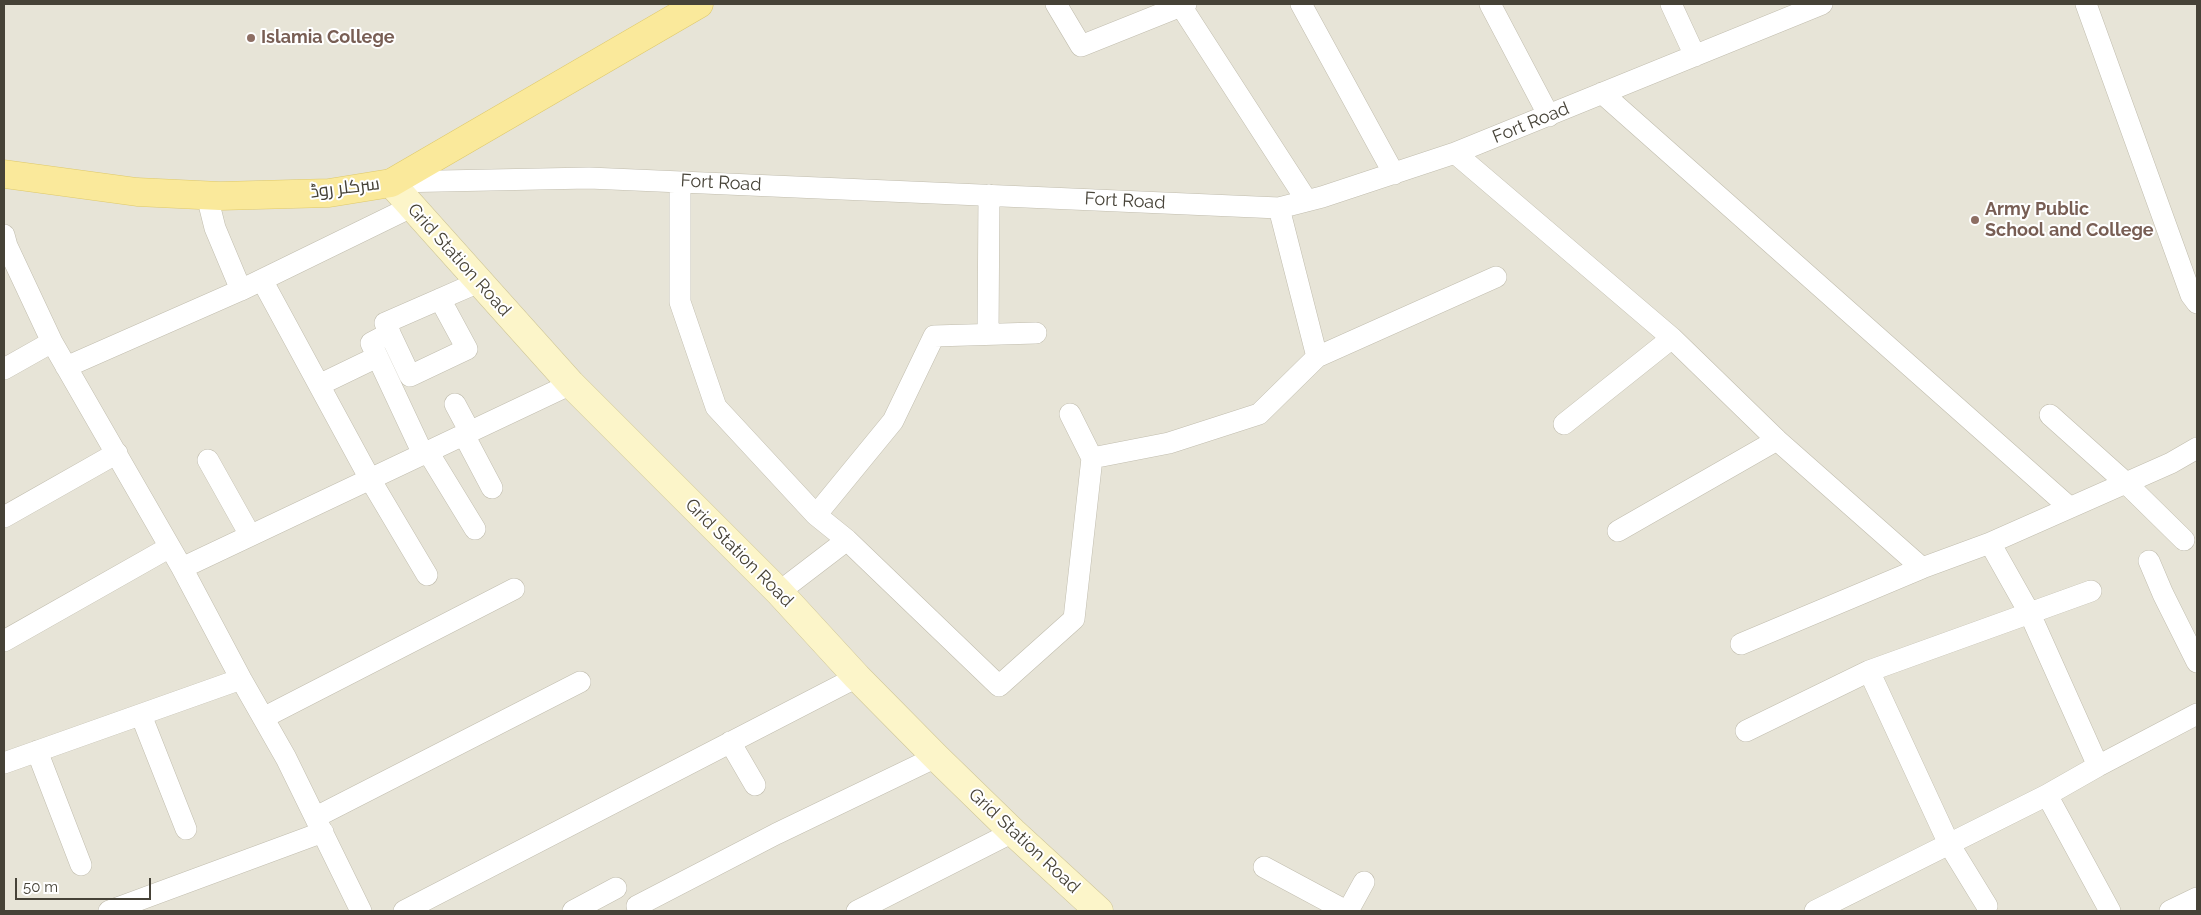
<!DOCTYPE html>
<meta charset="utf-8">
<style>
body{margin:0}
#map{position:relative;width:2201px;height:915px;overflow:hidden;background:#f3f1e8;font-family:Raleway,sans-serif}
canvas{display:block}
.frame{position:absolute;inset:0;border:5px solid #464237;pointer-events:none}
.scale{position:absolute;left:15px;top:878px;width:136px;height:22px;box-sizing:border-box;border:2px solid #464237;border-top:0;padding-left:6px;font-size:15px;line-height:18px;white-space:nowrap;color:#464237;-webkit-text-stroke:4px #fff;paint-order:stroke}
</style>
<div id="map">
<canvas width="2201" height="915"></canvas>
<div class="frame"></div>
<div class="scale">50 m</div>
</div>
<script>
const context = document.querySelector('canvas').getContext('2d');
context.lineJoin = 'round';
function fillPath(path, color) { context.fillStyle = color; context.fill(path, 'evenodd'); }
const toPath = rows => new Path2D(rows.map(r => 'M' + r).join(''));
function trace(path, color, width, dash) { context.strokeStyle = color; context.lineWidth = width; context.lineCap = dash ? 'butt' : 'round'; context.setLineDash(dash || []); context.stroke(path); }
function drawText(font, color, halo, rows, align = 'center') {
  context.font = font + ' Raleway,Cairo,sans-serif'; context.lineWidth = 4; context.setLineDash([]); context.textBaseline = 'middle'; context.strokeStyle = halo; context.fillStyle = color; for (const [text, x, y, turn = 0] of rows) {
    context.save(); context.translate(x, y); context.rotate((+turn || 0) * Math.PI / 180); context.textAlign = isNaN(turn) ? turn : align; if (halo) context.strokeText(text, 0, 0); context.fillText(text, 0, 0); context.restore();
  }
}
const residential = toPath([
 [4,4,2197,4,2197,911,4,911]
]);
const minor = toPath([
 [1056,4,1081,46,1186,4],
 [1301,4,1394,174],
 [1490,4,1549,116],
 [1671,4,1695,56],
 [2086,4,2191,295,2197,303],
 [1181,6,1307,201],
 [1602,93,2069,507],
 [1455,153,1672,338,1777,440,1922,568,1990,543,2030,614,2098,766,2047,795,2110,911],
 [393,182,589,178,1279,208,1322,197,1455,153,1822,4],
 [680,182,680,302,716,407,816,515],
 [207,196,215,228,241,290],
 [4,235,7,246,52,342,182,568,241,679,286,758,361,911],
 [262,280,370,479,427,575],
 [440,299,467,349,410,376,385,323,440,299,479,282],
 [390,333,371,343,423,454],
 [988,334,989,195],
 [1317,357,1496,277],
 [66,367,241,290,411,207],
 [4,369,52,342],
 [319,385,377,357],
 [455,404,470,432],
 [2050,415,2126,483,2184,540],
 [1564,424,1672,338],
 [464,435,492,488],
 [428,452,475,529],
 [1092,458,1169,443,1259,414,1317,357,1279,208],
 [208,460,250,535],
 [4,517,117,453],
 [1618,531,1777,440],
 [847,540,816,515,893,421,934,336,1036,333],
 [1990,543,2171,463,2197,448],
 [2149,561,2163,594,2197,662],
 [182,568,571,384],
 [779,592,847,540,999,686,1074,619,1092,458,1070,414],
 [4,641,170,547],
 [1741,644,1922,568],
 [1869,671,1949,844,1987,906],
 [141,715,186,829],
 [263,718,514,589],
 [1746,731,1869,671,2091,591],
 [730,742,755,785],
 [37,751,81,865],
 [4,763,241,679],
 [2098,766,2197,714],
 [316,817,580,682],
 [1264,867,1346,911],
 [109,911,323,832],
 [404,911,857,677],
 [573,911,616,888],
 [640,911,637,906,776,834,936,757],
 [857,911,1013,832],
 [1348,911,1364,882],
 [1815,911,2047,795],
 [2170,911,2197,898]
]);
const secondary = toPath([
 [391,183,571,384,779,592,857,677,936,757,1013,832,1099,911]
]);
const primary = toPath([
 [4,174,137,192,220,196,329,193,391,183,699,4]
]);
const markers = [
 [251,38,5,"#8d6e63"],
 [1975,220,5,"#8d6e63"]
];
const educationNames = [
 ["Islamia College",261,38],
 ["Army Public",1985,210],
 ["School and College",1985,231]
];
const streetNames = [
 ["Fort Road",1531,123,-22],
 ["Fort Road",721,183,3],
 ["سرکلر روڈ",345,188,-7],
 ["Fort Road",1125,201,3],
 ["Grid Station Road",459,260,48],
 ["Grid Station Road",739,553,45],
 ["Grid Station Road",1024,841,43]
];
fillPath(residential, '#e7e4d7');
trace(minor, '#c1bdae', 22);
trace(secondary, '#d1c899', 29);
trace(primary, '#dec96b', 29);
trace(minor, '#fff', 21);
trace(secondary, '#fcf5c9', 28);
trace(primary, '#fae99b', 28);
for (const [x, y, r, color] of markers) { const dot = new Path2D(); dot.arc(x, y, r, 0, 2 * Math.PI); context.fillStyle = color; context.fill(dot); trace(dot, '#fff', 2); }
drawText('bold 18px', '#785e54', '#fff', educationNames, 'left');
drawText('18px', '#464237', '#fff', streetNames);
</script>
